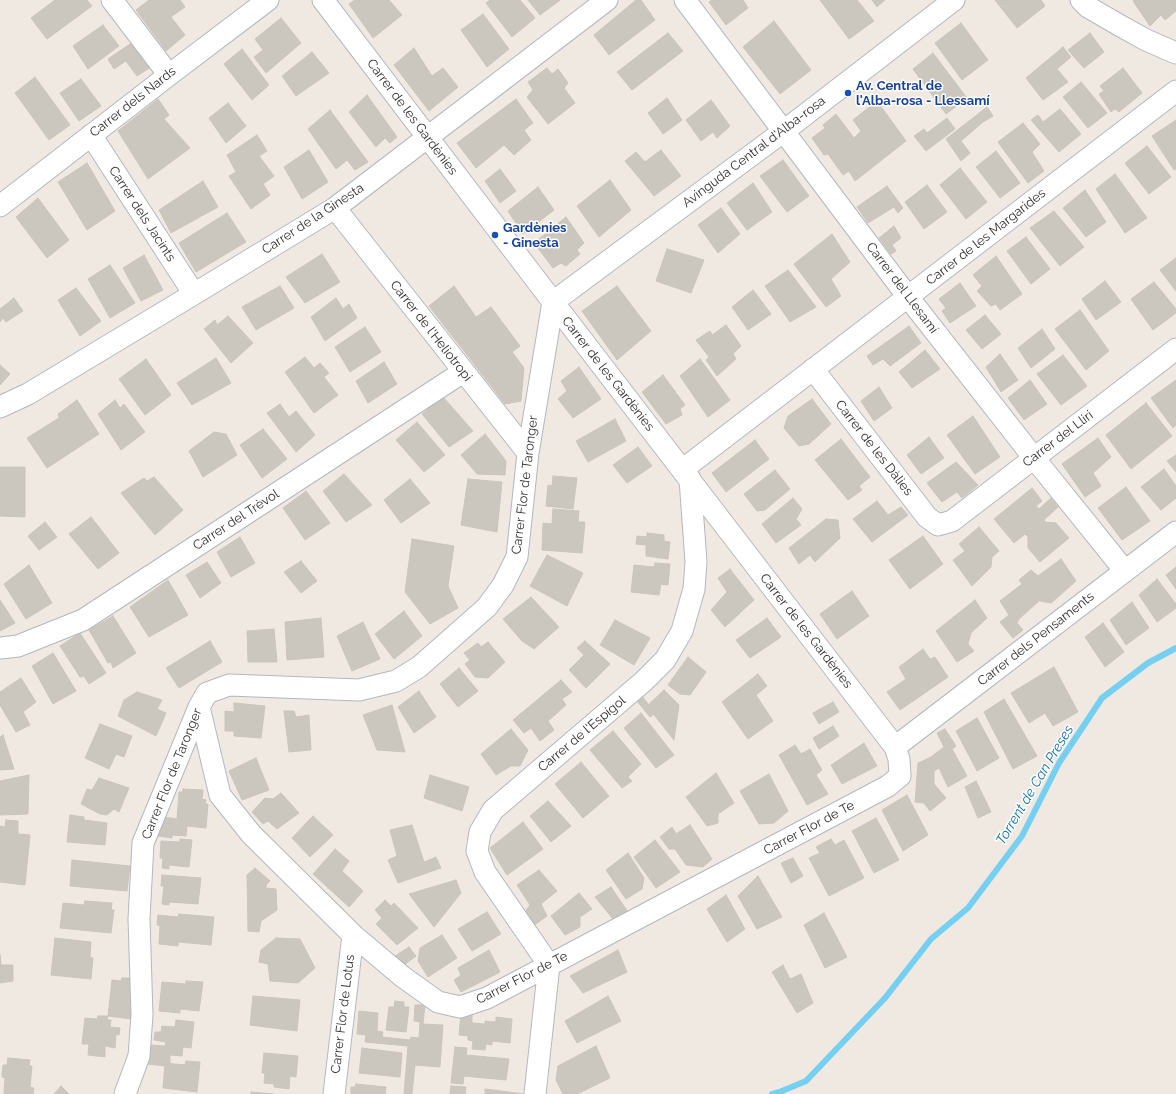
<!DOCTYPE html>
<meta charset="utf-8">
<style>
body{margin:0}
canvas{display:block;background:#efe9e1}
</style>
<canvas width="1176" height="1094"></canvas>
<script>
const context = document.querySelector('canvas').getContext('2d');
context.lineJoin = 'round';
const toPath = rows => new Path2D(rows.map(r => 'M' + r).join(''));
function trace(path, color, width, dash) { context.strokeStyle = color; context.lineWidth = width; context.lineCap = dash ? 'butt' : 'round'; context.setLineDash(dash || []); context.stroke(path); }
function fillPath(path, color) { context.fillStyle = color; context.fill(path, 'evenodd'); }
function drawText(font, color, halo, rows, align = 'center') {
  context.font = font + ' Raleway,sans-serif'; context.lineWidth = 3; context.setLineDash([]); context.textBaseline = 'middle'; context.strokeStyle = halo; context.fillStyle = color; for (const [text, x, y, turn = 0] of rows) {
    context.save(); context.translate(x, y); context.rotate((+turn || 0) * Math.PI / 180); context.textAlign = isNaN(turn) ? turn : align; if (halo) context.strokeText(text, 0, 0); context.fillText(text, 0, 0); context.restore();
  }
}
const stream = toPath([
 [772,1094,782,1091,806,1081,885,998,931,939,968,908,1022,836,1059,763,1102,698,1148,663,1176,648]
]);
const building = toPath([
 [55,0,87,0,92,6,47,39,31,18,55,0],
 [149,0,180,0,185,7,171,17,185,35,166,51,136,10,149,0],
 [355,0,389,0,402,15,373,38,349,4,355,0],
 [490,0,520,0,535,18,512,37,486,3,490,0],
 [528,0,560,0,540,15,528,0],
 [636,0,641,0,655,20,609,55,594,35,636,0],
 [712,0,743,0,748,8,726,25,709,2,712,0],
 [820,0,857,0,874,21,849,39,820,0],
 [872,0,885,0,877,7,872,0],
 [995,0,1041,0,1045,6,1017,28,995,0],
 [1134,0,1176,0,1176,11,1165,20,1161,15,1150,26,1133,1,1134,0],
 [483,14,509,49,487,67,461,30,483,14],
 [281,18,301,43,266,73,254,57,263,50,255,39,281,18],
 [774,21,811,70,780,94,743,47,774,21],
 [961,23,988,60,962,80,935,43,961,23],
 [103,25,119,46,88,69,73,46,103,25],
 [668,33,683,51,632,90,617,72,668,33],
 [1090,33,1104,52,1084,68,1068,50,1090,33],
 [133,42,151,67,137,76,126,61,114,69,108,59,133,42],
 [1063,47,1071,57,1057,69,1068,82,1043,100,1026,78,1063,47],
 [414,48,432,76,443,68,458,87,429,111,394,65,414,48],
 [242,49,269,85,252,100,224,64,242,49],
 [312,52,329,73,296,96,282,76,312,52],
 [933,53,967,98,946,114,913,69,933,53],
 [547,68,552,74,558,69,568,83,564,88,575,103,548,124,527,97,533,90,528,82,547,68],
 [1123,68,1142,93,1119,112,1115,109,1111,112,1099,94,1104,91,1100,86,1123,68],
 [35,77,70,125,49,140,15,93,35,77],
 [81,79,101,106,79,121,60,93,81,79],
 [1081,82,1107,113,1088,128,1063,97,1081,82],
 [367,95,397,137,390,143,385,138,376,147,349,112,367,95],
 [667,98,682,120,663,134,648,113,667,98],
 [158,99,169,115,164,119,190,148,148,179,118,131,158,99],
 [516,99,533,123,524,130,531,140,514,155,504,145,476,168,457,143,516,99],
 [711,100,730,126,717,138,713,132,701,141,686,120,711,100],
 [877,101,906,141,855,181,849,171,843,175,828,154,824,155,812,138,825,128,823,125,836,114,854,138,861,131,853,120,877,101],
 [228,103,246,126,226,143,209,118,228,103],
 [987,107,993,116,983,122,961,141,970,153,961,161,946,139,987,107],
 [1060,109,1081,134,1059,152,1031,120,1038,115,1043,122,1060,109],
 [330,110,368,162,355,170,347,160,336,169,308,129,330,110],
 [947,118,955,129,926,151,914,136,924,129,927,133,947,118],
 [1176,120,1176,169,1174,170,1152,136,1176,120],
 [1023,123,1040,144,1032,152,1044,171,1028,183,998,142,1023,123],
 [257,135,267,151,259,156,274,176,263,184,270,195,251,209,229,176,236,172,227,155,257,135],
 [1147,146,1171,177,1149,194,1125,163,1147,146],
 [309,150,328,182,302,199,284,167,309,150],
 [661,150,681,176,654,196,625,161,636,152,645,162,661,150],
 [996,151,1020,183,1000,198,976,167,996,151],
 [783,160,809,196,787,212,760,176,783,160],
 [87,163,115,211,87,230,58,182,87,163],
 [960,168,987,202,966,219,940,185,960,168],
 [500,169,516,191,500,203,485,181,500,169],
 [1115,174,1147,218,1125,233,1096,189,1115,174],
 [610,180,631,210,599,237,577,206,610,180],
 [203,181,218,207,171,233,159,210,203,181],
 [753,183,772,212,747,230,727,203,753,183],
 [927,185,947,212,924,229,905,202,927,185],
 [887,186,903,208,898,213,894,207,868,223,857,207,887,186],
 [538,187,554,210,523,234,508,211,538,187],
 [1085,190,1106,222,1086,237,1063,208,1085,190],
 [38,198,69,240,47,258,16,217,38,198],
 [721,208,740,234,718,253,698,225,721,208],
 [1054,211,1084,247,1060,266,1030,228,1054,211],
 [227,213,246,242,196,272,179,243,227,213],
 [566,217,584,243,577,250,580,254,566,266,561,263,553,268,534,243,566,217],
 [894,226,901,238,892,245,896,251,891,254,879,238,894,226],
 [832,234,850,262,831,279,841,296,826,307,794,264,832,234],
 [1026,237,1050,269,1031,284,1007,251,1026,237],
 [667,249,704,260,691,293,656,281,667,249],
 [322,254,340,282,305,303,286,277,322,254],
 [144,255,163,290,141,301,123,268,144,255],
 [996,256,1022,294,1000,310,996,304,991,306,977,291,982,286,973,275,996,256],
 [1176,258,1176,291,1160,270,1176,258],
 [110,265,135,303,110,318,88,279,110,265],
 [788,270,816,307,790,322,765,286,788,270],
 [1105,281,1121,302,1096,320,1082,299,1105,281],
 [1154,282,1176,309,1176,313,1153,330,1131,299,1154,282],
 [960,283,976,306,950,323,942,311,946,308,939,299,960,283],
 [280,286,294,308,256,330,242,307,280,286],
 [454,286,476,317,491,307,520,346,512,352,524,368,521,401,505,404,429,306,454,286],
 [617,286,651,331,617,360,582,311,617,286],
 [76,288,101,321,80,336,58,300,76,288],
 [753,290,771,314,748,330,732,307,753,290],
 [14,298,23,311,6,322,3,318,0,322,0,309,14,298],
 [336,298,343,309,349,304,357,318,325,341,311,317,336,298],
 [1080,310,1109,351,1086,370,1055,329,1080,310],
 [985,315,1001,334,982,349,966,330,985,315],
 [228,316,253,343,231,363,204,329,215,320,217,325,228,316],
 [726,325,741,346,733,354,736,359,717,376,706,360,709,357,696,340,710,331,712,335,726,325],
 [909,326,921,343,890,366,883,359,873,365,867,356,909,326],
 [365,327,381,352,350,372,335,347,365,327],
 [1042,329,1055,349,1031,368,1018,348,1042,329],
 [925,350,940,369,912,388,899,372,925,350],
 [1000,354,1018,380,1001,392,986,367,1000,354],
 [1063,355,1087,386,1061,405,1037,374,1063,355],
 [305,357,314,368,320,363,329,373,324,377,338,395,314,413,285,372,305,357],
 [216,358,231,383,192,405,177,383,216,358],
 [146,359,171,395,145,415,119,379,146,359],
 [700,359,730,400,708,417,680,376,700,359],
 [384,362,397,384,368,403,356,381,384,362],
 [0,365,10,374,0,385,0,365],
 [579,367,601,399,573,418,558,399,567,391,561,381,579,367],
 [663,375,685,405,680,409,682,415,666,424,642,392,663,375],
 [1030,380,1047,404,1024,420,1008,398,1030,380],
 [1176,380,1176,425,1173,428,1151,398,1176,380],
 [879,387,892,408,874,421,861,401,879,387],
 [443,397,473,431,449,447,422,414,443,397],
 [812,399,831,424,809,444,799,446,784,428,788,416,812,399],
 [77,400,99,434,47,468,27,438,59,418,58,414,77,400],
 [115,400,120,408,124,404,145,432,121,450,98,414,115,400],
 [1146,403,1172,436,1131,469,1106,435,1146,403],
 [280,404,289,417,296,411,315,435,296,452,267,413,280,404],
 [973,416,1000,457,975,474,947,435,973,416],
 [615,419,626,441,588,462,576,441,615,419],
 [417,422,445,455,424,472,396,440,417,422],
 [263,429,287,459,262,478,240,445,263,429],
 [214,432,226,434,237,455,203,477,189,451,214,432],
 [485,434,506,461,505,475,477,474,461,455,485,434],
 [929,437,944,458,921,474,907,455,929,437],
 [1098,438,1111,457,1093,473,1101,486,1085,497,1062,464,1098,438],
 [841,439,870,477,859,486,862,490,848,500,815,460,841,439],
 [755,440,769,459,726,492,712,473,755,440],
 [638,447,652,466,627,483,613,465,638,447],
 [1176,455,1176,472,1167,461,1176,455],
 [956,462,978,485,962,498,957,492,942,502,927,483,956,462],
 [0,467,25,467,25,517,0,516,0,467],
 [1164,469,1176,486,1176,498,1161,510,1141,487,1164,469],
 [775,470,790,489,765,510,757,511,744,494,775,470],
 [344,474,372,505,346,522,323,491,344,474],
 [553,476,577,478,573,509,546,506,548,485,552,486,553,476],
 [154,477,183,510,155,535,121,493,144,478,147,481,154,477],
 [410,479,430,503,401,523,384,500,410,479],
 [468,479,502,482,497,532,461,525,468,479],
 [1126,487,1150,521,1122,540,1098,508,1126,487],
 [1032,488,1042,501,1036,506,1039,509,1051,498,1058,507,1044,520,1045,522,1056,523,1069,538,1040,562,1028,548,1028,537,1025,534,1014,543,994,519,1032,488],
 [306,491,330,523,305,540,283,508,306,491],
 [793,498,802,509,796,519,801,525,776,543,762,524,793,498],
 [877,501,888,515,901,507,908,515,872,542,853,519,877,501],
 [553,509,579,511,578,522,585,522,582,553,542,550,543,523,552,524,553,509],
 [91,517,119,553,98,569,69,534,91,517],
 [826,519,838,520,840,538,815,562,810,555,799,564,789,548,826,519],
 [45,522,57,537,39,550,28,536,45,522],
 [979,527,999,551,992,557,991,567,972,586,953,560,965,551,959,544,979,527],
 [647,533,664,535,664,541,670,542,668,559,646,556,646,545,636,544,637,536,647,537,647,533],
 [923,536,943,564,910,589,889,560,923,536],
 [240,537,255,563,231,577,217,552,240,537],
 [412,539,454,546,448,586,458,608,430,624,405,592,412,539],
 [547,555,583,573,567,606,530,586,547,555],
 [1061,559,1076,581,1051,603,1039,601,1019,619,1017,623,1023,630,1013,638,1000,622,1009,615,1000,601,1022,584,1019,580,1031,570,1038,576,1061,559],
 [301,561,317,581,301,593,284,572,301,561],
 [207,562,221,583,200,598,186,575,207,562],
 [655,563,670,564,668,585,661,584,659,595,631,592,634,565,654,567,655,563],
 [29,565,52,603,26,619,4,584,29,565],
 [1176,567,1176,589,1166,575,1176,567],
 [730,569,754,600,725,627,711,610,727,592,718,578,730,569],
 [1157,579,1176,604,1176,608,1157,622,1139,595,1157,579],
 [168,580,188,615,149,637,130,607,168,580],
 [852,591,869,616,837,639,820,614,852,591],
 [531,597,559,627,534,649,522,641,503,619,531,597],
 [0,600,15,623,0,631,0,600],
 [975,600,987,618,971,633,968,644,974,651,957,662,936,631,975,600],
 [1132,602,1149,628,1126,645,1110,620,1132,602],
 [404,611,422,636,394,659,375,634,404,611],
 [113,616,136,653,113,668,111,662,108,663,89,630,113,616],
 [321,618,324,657,287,660,285,622,321,618],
 [767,618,781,637,750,658,736,640,767,618],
 [615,620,650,638,634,665,600,645,615,620],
 [363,622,380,659,352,671,337,636,363,622],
 [1103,623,1124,652,1105,667,1085,637,1103,623],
 [274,629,277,662,248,662,247,631,274,629],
 [80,633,106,673,89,684,84,676,80,677,60,646,80,633],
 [210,641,222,662,179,688,166,668,210,641],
 [585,641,610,664,586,688,569,670,584,655,577,648,585,641],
 [488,642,505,662,488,678,475,677,465,664,470,660,464,653,478,643,481,647,488,642],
 [923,649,930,659,935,657,948,677,900,710,887,692,906,679,899,667,923,649],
 [53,653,76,691,53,704,32,666,53,653],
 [688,657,706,672,690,695,680,694,668,685,688,657],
 [1054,667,1078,712,1053,726,1045,713,1029,723,1011,693,1054,667],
 [459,668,478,691,458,707,440,684,459,668],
 [758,674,767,686,756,695,773,721,748,739,722,702,758,674],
 [21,678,36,702,23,712,30,725,16,732,0,705,0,692,21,678],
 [561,680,572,692,562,699,566,705,548,721,554,730,540,741,531,728,524,733,513,720,561,680],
 [664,690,679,705,674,740,647,706,664,690],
 [419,691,436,717,414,733,398,707,419,691],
 [137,692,162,700,157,709,166,713,156,736,118,716,124,700,137,692],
 [642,696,648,704,647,706,654,714,650,717,637,701,642,696],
 [1004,699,1037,756,1013,769,984,712,1004,699],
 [833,702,839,712,819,724,813,713,833,702],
 [234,703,265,706,261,738,234,736,234,731,225,731,225,711,234,712,234,703],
 [392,705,405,752,377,750,363,715,392,705],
 [284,711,294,711,296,717,309,715,311,750,289,752,284,711],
 [641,713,674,755,656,768,624,728,641,713],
 [977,718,999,758,977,771,956,731,977,718],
 [100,724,132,736,124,757,116,754,109,769,85,758,100,724],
 [833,726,839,736,819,749,813,738,833,726],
 [511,729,528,750,520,766,511,766,496,775,481,754,511,729],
 [945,729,956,746,952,749,967,776,948,787,939,768,934,771,934,784,946,798,930,811,924,803,915,802,918,763,931,757,944,747,937,733,945,729],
 [613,731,641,764,628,777,632,781,622,788,590,750,613,731],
 [3,735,14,769,0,770,0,737,3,735],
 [864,743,877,766,842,784,831,765,864,743],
 [795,745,801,754,810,749,822,770,816,775,828,794,807,805,779,755,795,745],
 [256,758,269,790,242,800,229,771,256,758],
 [581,762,609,796,583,818,555,784,581,762],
 [716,773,734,803,718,814,718,823,707,826,686,797,716,773],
 [769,774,788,811,774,823,759,824,740,791,769,774],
 [29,775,28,814,0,815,0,781,29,775],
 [430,775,469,787,462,811,424,798,430,775],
 [99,778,129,788,119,812,114,809,107,815,100,814,81,804,87,789,92,790,99,778],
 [976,781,991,812,978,818,965,787,976,781],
 [183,789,203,790,202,799,206,800,205,804,208,804,206,828,187,826,186,836,172,835,172,838,158,836,160,824,163,824,164,817,177,819,179,792,183,792,183,789],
 [281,793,299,813,277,829,268,821,263,824,252,812,265,798,273,799,281,793],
 [907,795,928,835,903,851,882,810,907,795],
 [548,801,571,826,551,842,530,816,548,801],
 [70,815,84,817,84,820,107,823,105,845,67,842,70,815],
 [313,816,333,835,310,857,292,838,313,816],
 [876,818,899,860,874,873,852,831,876,818],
 [6,820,18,821,18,834,30,835,25,885,0,882,0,826,5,827,6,820],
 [523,822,543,849,507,875,490,848,523,822],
 [412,825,424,862,436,857,441,868,398,883,388,860,397,856,390,830,412,825],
 [690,825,712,859,703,867,686,865,675,849,669,849,660,837,672,827,676,834,690,825],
 [180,839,192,840,189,867,169,865,169,869,162,868,163,858,160,858,161,841,180,842,180,839],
 [831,839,835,845,844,840,864,878,829,896,809,858,820,853,816,847,831,839],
 [655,840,680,872,656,888,634,857,655,840],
 [335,849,349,861,342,871,363,891,349,907,313,874,335,849],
 [628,853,644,878,642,889,626,899,606,870,628,853],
 [793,858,803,876,791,883,781,863,793,858],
 [72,860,130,866,127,891,70,886,72,860],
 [255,868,270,881,266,885,266,888,276,889,277,910,261,921,259,932,248,931,247,875,255,868],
 [539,870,557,891,541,904,547,916,533,926,524,913,530,905,517,885,539,870],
 [162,875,201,878,198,904,169,902,169,905,162,904,164,886,161,886,162,875],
 [758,876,782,917,757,929,738,896,758,876],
 [456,880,461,893,434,927,409,894,456,880],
 [611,887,628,912,613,919,595,897,611,887],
 [579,893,592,909,580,917,580,927,565,935,551,916,579,893],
 [726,895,745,929,727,942,707,909,726,895],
 [385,900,391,906,394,903,418,928,397,945,376,924,382,918,375,910,385,900],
 [85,901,112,903,111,910,114,910,111,933,60,928,63,903,84,905,85,901],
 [487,912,501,934,472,951,458,929,487,912],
 [824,913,847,957,825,968,804,925,824,913],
 [179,914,214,917,211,945,178,942,178,946,159,944,160,926,157,925,158,915,178,917,179,914],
 [442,935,457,958,428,977,418,961,420,948,442,935],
 [55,938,91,942,90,957,93,958,91,979,51,975,55,938],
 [276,938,300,939,315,968,298,983,270,981,268,964,259,962,261,950,276,938],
 [409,947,416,956,404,965,395,956,409,947],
 [489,950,500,972,461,992,454,980,461,975,458,968,489,950],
 [618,950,627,972,583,993,570,976,618,950],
 [0,955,1,965,13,965,13,981,0,983,0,955],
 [783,965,790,979,801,974,813,1003,797,1013,772,972,783,965],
 [122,978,133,978,131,1019,108,1016,112,980,121,981,122,978],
 [186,981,203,982,199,1011,180,1009,180,1013,159,1011,162,982,186,984,186,981],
 [253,996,300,1000,297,1031,250,1025,253,996],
 [608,996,621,1021,577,1043,565,1021,608,996],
 [395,1001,404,1002,404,1007,409,1007,406,1032,386,1030,389,1007,394,1007,395,1001],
 [415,1005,425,1005,423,1024,443,1025,440,1067,415,1065,412,1094,404,1094,408,1046,365,1042,366,1035,357,1034,359,1011,378,1013,377,1031,383,1032,382,1037,410,1040,411,1037,419,1038,420,1022,414,1021,415,1005],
 [461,1013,472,1015,472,1023,485,1024,485,1021,496,1022,496,1017,512,1019,510,1043,492,1041,492,1045,486,1044,485,1050,472,1049,473,1041,468,1040,468,1036,459,1035,461,1013],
 [98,1016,108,1016,107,1020,111,1020,110,1027,120,1028,119,1035,116,1034,115,1048,105,1046,105,1057,88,1055,89,1044,82,1044,85,1018,97,1019,98,1016],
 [176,1020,194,1022,191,1048,183,1047,182,1056,170,1055,170,1063,165,1063,165,1066,148,1064,150,1045,165,1046,166,1042,154,1040,155,1032,161,1032,162,1026,175,1027,176,1020],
 [596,1046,610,1078,577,1094,563,1094,556,1080,558,1066,596,1046],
 [455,1047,467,1048,466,1055,509,1059,506,1080,464,1076,463,1084,451,1083,455,1047],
 [362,1048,402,1053,400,1077,359,1073,362,1048],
 [264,1053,298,1056,296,1077,290,1076,289,1089,274,1087,274,1084,264,1083,265,1073,262,1073,264,1053],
 [8,1058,30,1060,29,1066,32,1066,30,1087,34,1088,33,1094,4,1094,5,1078,2,1077,3,1065,7,1065,8,1058],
 [186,1061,200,1062,197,1092,163,1088,165,1063,185,1065,186,1061],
 [356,1084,386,1087,385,1094,351,1094,351,1087,355,1087,356,1084],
 [61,1086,69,1094,54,1094,61,1086],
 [451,1086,466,1087,465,1094,450,1094,451,1086],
 [485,1089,524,1094,485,1094,485,1089],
 [251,1092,274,1094,251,1094,251,1092]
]);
const minor = toPath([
 [112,0,169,75],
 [685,0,908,297,1034,458,1125,571],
 [1081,0,1088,7,1119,25,1146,40,1176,53],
 [91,135,194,294],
 [0,206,169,75,268,0],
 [335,208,528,453],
 [553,302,784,131,954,0],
 [813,369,927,517,938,525,952,521,1176,349],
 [0,407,28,394,194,294,335,208,607,0],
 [682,470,1176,91],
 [0,648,18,646,83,620,463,372],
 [199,707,220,795,251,834,353,935,403,977,438,1002,460,1007,487,998,888,786,900,776,899,759,895,747,553,302,323,0],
 [895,747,1176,532],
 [549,965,485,872,477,851,480,832,493,810,644,681,665,660,682,631,694,589,696,562,690,479],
 [125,1094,139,1056,142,1015,139,919,143,843,199,707,207,693,229,685,359,690,396,681,419,667,487,607,503,585,517,557,528,453,553,302],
 [334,1094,353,935],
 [535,1094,549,965]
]);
const markers = [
 [848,93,4,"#1a4fb4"],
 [495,235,4,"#1a4fb4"]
];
const transitNames = [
 ["Av. Central de",856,86],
 ["l'Alba-rosa - Llessamí",856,101],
 ["Gardènies",503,228],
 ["- Ginesta",503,243]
];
const streetNames = [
 ["Carrer dels Nards",133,102,-38],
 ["Carrer de les Gardènies",412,117,53],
 ["Avinguda Central d'Alba-rosa",754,152,-37],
 ["Carrer dels Jacints",142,214,57],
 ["Carrer de la Ginesta",313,219,-33],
 ["Carrer de les Margarides",986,237,-38],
 ["Carrer del Llesamí",902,288,53],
 ["Carrer de l'Heliotropi",431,331,52],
 ["Carrer de les Gardènies",608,374,52],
 ["Carrer del Lliri",1058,439,-37],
 ["Carrer de les Dàlies",874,448,52],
 ["Carrer Flor de Taronger",525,485,-83],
 ["Carrer del Trèvol",236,520,-33],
 ["Carrer de les Gardènies",806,631,52],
 ["Carrer dels Pensaments",1036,639,-38],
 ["Carrer de l'Espígol",582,734,-40],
 ["Carrer Flor de Taronger",172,774,-68],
 ["Carrer Flor de Te",809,828,-28],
 ["Carrer Flor de Te",522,978,-27],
 ["Carrer Flor de Lotus",343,1014,-83]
];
const waterNames = [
 ["Torrent de Can Preses",1035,785,-59]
];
trace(stream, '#75cff0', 6);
fillPath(building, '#cbc7bf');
trace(building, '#cbc5ba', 1);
trace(minor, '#b4b7c1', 23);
trace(minor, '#fff', 21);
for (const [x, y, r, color] of markers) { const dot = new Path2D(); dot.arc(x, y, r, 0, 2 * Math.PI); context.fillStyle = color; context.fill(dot); trace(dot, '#fff', 1.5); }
drawText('bold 13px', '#164399', '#fff', transitNames, 'left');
drawText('13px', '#2e2e2e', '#fff', streetNames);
drawText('italic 14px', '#0d6fa3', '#fff', waterNames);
</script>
